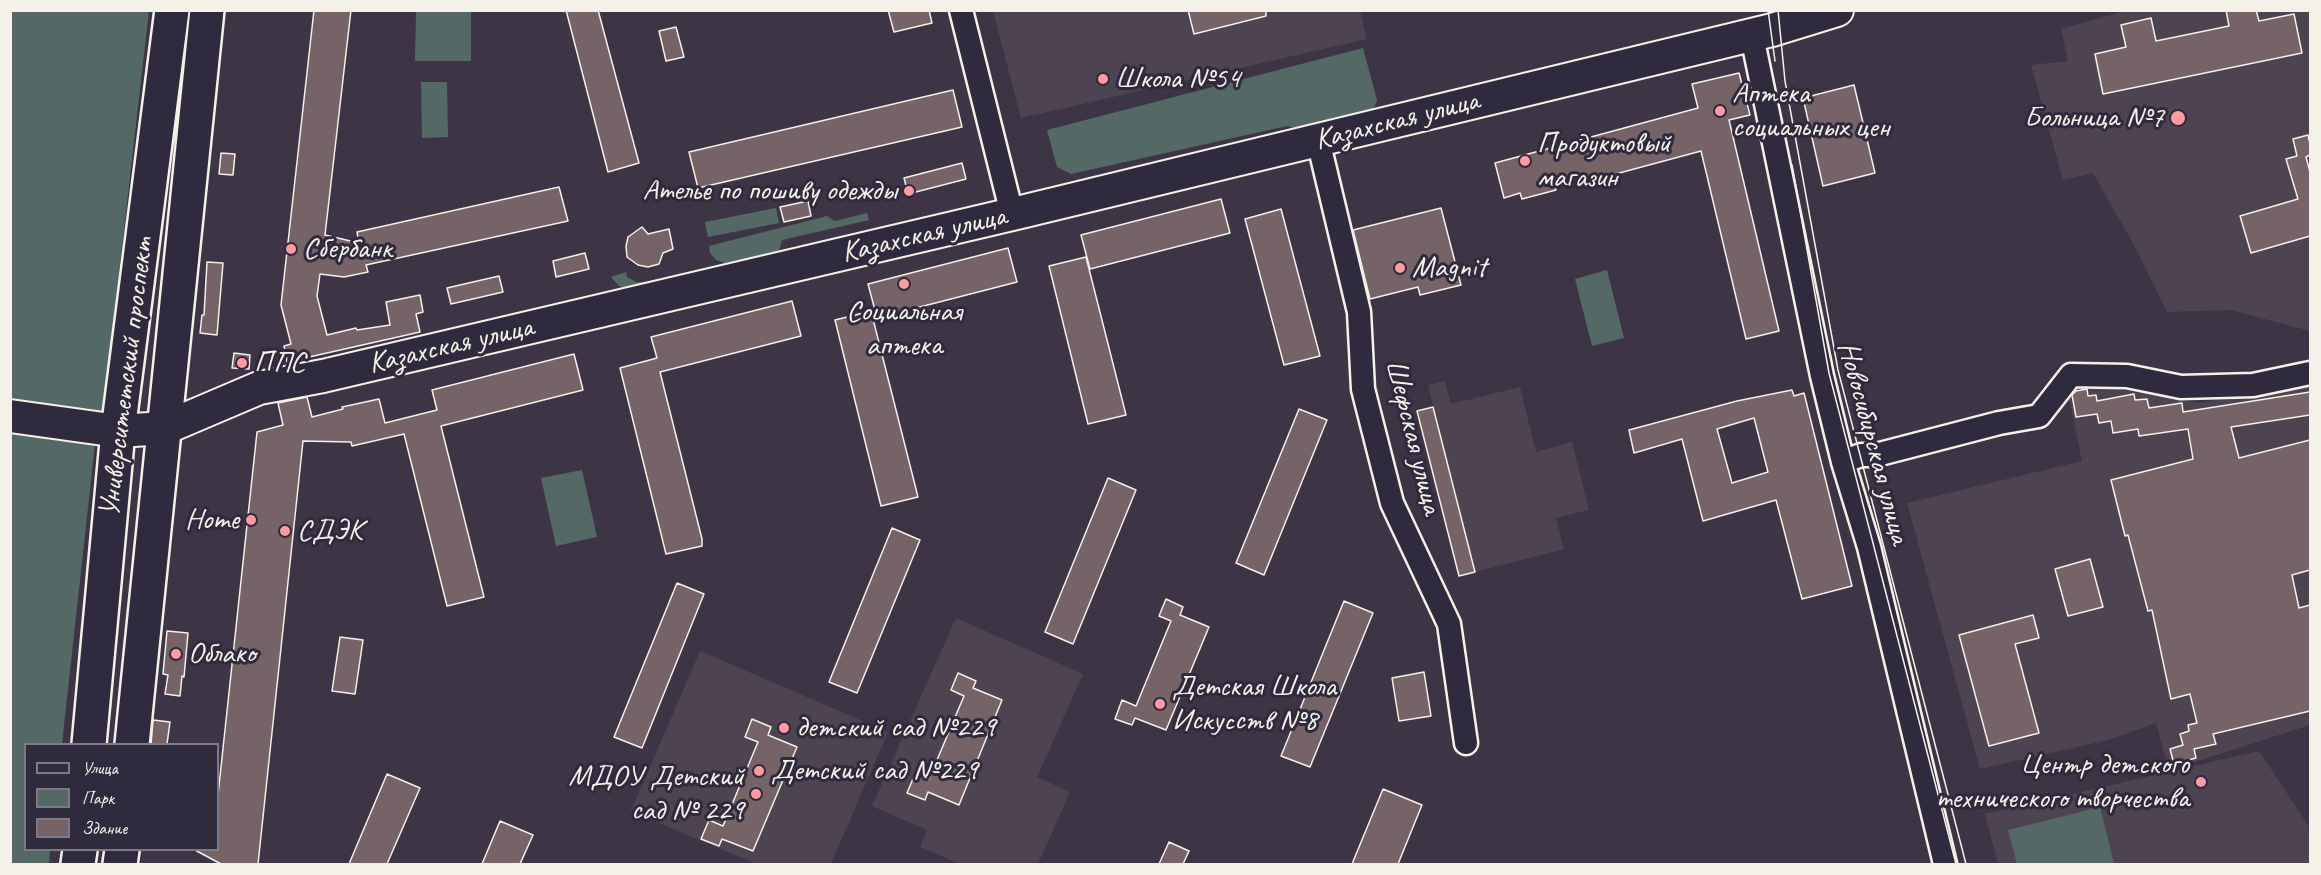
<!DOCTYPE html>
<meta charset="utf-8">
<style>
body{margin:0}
#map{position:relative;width:2321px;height:875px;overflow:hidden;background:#3d3546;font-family:Caveat,sans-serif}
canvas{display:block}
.frame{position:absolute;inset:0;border:12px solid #f4f1e8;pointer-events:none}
.legend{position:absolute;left:24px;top:743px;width:195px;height:108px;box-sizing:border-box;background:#2f2a3d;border:2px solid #7e7a81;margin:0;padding:8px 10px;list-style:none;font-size:18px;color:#f4f1e8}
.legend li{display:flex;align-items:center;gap:12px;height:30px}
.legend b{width:30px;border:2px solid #7e7a81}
</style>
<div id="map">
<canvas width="2321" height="875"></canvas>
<div class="frame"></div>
<ul class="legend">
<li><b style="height:8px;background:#2f2a3d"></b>Улица</li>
<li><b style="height:16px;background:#546965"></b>Парк</li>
<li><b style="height:16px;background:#756368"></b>Здание</li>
</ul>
</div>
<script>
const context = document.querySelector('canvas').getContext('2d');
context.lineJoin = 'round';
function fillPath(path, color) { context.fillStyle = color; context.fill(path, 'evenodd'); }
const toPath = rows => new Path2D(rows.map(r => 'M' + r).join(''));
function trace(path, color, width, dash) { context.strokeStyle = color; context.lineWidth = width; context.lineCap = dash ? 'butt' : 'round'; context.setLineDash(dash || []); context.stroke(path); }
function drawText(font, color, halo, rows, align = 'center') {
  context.font = font + ' Caveat,sans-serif'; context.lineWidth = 6; context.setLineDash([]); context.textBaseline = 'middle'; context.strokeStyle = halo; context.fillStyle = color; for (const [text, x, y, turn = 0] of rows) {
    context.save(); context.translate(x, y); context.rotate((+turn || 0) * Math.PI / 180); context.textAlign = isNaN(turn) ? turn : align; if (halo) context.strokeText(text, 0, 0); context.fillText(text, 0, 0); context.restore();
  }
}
const built = toPath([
 [993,11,1360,11,1367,39,1021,118],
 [2125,11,2310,11,2310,331,2231,310,2167,312,2134,245,2093,173,2063,180,2031,65,2068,61,2061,29],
 [1445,381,1451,404,1520,387,1536,452,1572,442,1589,510,1556,518,1564,549,1475,572,1428,385],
 [2099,386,2198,403,2310,387,2310,725,2198,761,2168,768,2156,723,2108,740,1980,769,1907,503,2082,461,2067,389],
 [956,618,1083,674,1037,777,1070,792,1038,864,960,864,920,847,927,830,872,806],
 [700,651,888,732,831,864,756,864,631,811],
 [2259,751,2310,828,2310,864,1998,864,1985,814]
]);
const green = toPath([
 [11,11,149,11,104,404,102,413,83,420,11,410],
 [416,11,471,11,471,61,415,61],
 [1363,48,1377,100,1373,110,1295,128,1287,126,1071,174,1057,167,1047,130],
 [421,82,447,82,448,137,422,138],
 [776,208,779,223,708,237,705,222],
 [867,213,869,220,782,240,779,251,728,264,716,260,710,253,709,246,827,216,835,221],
 [1607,270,1624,338,1592,346,1575,279],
 [626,272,627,277,636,282,656,283,630,289,619,286,611,277],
 [11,433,95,444,62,744,26,744,26,850,50,850,49,864,11,864],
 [582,470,597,537,556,546,541,478],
 [2100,807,2114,864,2017,864,2008,830]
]);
const building = toPath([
 [314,10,351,10,325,235,359,243,357,232,559,187,568,221,366,265,368,272,344,277,320,274,317,296,327,335,356,328,357,330,390,325,386,302,420,295,423,312,416,314,420,332,287,362,284,346,291,344,281,305,314,10],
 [566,10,598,10,639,163,608,172,566,10],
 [888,10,929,10,932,23,894,32,888,10],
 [1188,10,1266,10,1266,16,1194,34,1188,10],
 [2226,10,2256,10,2259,21,2294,14,2302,53,2103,94,2095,54,2126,47,2121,25,2151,18,2156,41,2229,26,2226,10],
 [676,27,684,57,666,61,659,31,676,27],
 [1739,73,1750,115,1729,120,1779,331,1746,339,1701,151,1586,182,1585,176,1554,184,1556,190,1522,199,1520,193,1504,198,1495,163,1698,108,1692,84,1739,73],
 [1854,85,1875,173,1823,186,1803,98,1854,85],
 [953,90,962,127,698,188,689,152,953,90],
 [2308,135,2310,144,2310,155,2306,157,2310,172,2310,236,2251,253,2240,216,2298,199,2286,159,2297,156,2293,139,2308,135],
 [221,153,235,154,233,175,219,174,221,153],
 [962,163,966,179,908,194,904,178,962,163],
 [1221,199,1230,233,1090,269,1081,235,1221,199],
 [808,201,811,216,784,222,780,207,808,201],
 [1441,208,1461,285,1420,295,1418,287,1370,299,1353,230,1441,208],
 [1281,209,1320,356,1284,365,1245,219,1281,209],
 [642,227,648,234,669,229,673,249,663,253,659,264,648,267,638,265,627,257,626,246,628,237,642,227],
 [1008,248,1017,282,877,318,868,284,1008,248],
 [585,253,589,269,556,277,553,261,585,253],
 [1086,257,1126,415,1088,424,1049,266,1086,257],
 [207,262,223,263,217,335,200,333,202,315,204,315,207,262],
 [499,276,503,292,451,304,447,288,499,276],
 [792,301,801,336,660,372,702,539,702,546,666,554,620,368,657,358,651,337,792,301],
 [871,311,918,497,881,506,835,320,871,311],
 [234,353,250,355,249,369,232,368,234,353],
 [574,354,583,390,441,426,484,597,447,606,404,434,352,446,351,442,303,441,258,864,221,864,193,849,218,849,218,795,257,432,283,425,278,403,307,397,312,417,343,409,342,407,379,399,385,423,437,410,432,390,574,354],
 [2087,389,2088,396,2096,395,2097,401,2134,394,2135,400,2147,399,2149,408,2182,403,2183,412,2310,392,2310,415,2231,427,2239,458,2310,440,2310,570,2292,575,2299,608,2310,605,2310,711,2213,734,2216,744,2194,749,2196,758,2174,764,2170,749,2183,745,2180,734,2189,731,2188,725,2197,723,2190,694,2171,699,2152,610,2148,611,2128,535,2125,536,2111,480,2193,459,2188,429,2139,436,2138,429,2113,433,2111,421,2099,423,2097,414,2076,417,2072,395,2076,391,2087,389],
 [1792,390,1794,396,1804,393,1852,586,1802,599,1776,500,1703,521,1682,439,1634,453,1629,430,1737,401,1792,390],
 [1754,418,1768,472,1732,483,1717,429,1754,418],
 [1433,407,1475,572,1459,576,1417,411,1433,407],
 [1299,409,1327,420,1264,575,1236,563,1299,409],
 [1108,478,1136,490,1073,644,1045,632,1108,478],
 [892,528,920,540,857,693,829,682,892,528],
 [2090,559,2103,607,2068,616,2055,569,2090,559],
 [677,583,704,594,642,748,614,737,677,583],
 [1166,599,1183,607,1180,615,1209,627,1166,730,1135,718,1132,725,1115,719,1122,700,1136,706,1171,621,1159,616,1166,599],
 [1344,601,1373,613,1310,767,1281,756,1344,601],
 [2033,615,2039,638,2015,644,2039,733,1989,746,1959,635,2033,615],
 [167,631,188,633,184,677,182,676,180,696,165,694,168,675,163,674,167,631],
 [340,637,363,640,355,694,332,691,340,637],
 [1424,672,1431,716,1399,721,1392,678,1424,672],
 [958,673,976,681,973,688,1002,700,959,805,928,792,925,800,907,793,915,774,929,779,964,696,951,690,958,673],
 [752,719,771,727,768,735,797,747,753,851,722,839,719,846,701,839,709,820,723,826,758,742,745,737,752,719],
 [153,720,170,722,167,744,151,744,153,720],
 [387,774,420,788,387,864,349,864,387,774],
 [1383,789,1422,805,1398,864,1352,864,1383,789],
 [500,821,533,835,520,864,482,864,500,821],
 [1169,842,1189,851,1183,864,1159,864,1169,842]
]);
const minor = toPath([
 [961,10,1012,214],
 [1752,36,1822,376,1843,462,1869,547,1945,864],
 [1318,140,1359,312,1363,389,1392,503,1449,624,1466,743],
 [1843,462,1861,455,1876,455,1999,423,2039,416,2071,375,2127,376,2181,387,2253,385,2310,373]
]);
const secondary = toPath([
 [10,416,118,431,165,428,259,388,323,376,1021,212,1772,30,1837,10]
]);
const trunk = toPath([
 [89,744,118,431,172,10],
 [132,744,207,10],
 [78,864,80,850],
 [120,864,122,850]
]);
const tram = toPath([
 [1768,10,1775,61],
 [1778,10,1785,81,1838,370,1966,864],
 [1792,165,1829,373,1956,864]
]);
const markers = [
 [1103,79,6,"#ff9aa2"],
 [1720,111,6,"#ff9aa2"],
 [2178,118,8,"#ff9aa2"],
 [1525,161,6,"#ff9aa2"],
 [909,191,6,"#ff9aa2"],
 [291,249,6,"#ff9aa2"],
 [1400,268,6,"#ff9aa2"],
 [904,284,6,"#ff9aa2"],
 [242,363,6,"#ff9aa2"],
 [251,520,6,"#ff9aa2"],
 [285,531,6,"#ff9aa2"],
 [176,654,6,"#ff9aa2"],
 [1160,704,6,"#ff9aa2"],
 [784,728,6,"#ff9aa2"],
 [759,771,6,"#ff9aa2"],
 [2201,782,6,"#ff9aa2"],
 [756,794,6,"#ff9aa2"]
];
const poiNames = [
 ["Школа №54",1115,79],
 ["Аптека",1732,94],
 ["социальных цен",1732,128],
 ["Больница №7",2164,118,"right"],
 ["Продуктовый",1537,144],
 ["магазин",1537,178],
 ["Ателье по пошиву одежды",897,191,"right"],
 ["Сбербанк",303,249],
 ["Magnit",1412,268],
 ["Социальная",904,312,"center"],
 ["аптека",904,346,"center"],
 ["ППС",254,363],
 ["Home",239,520,"right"],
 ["СДЭК",297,531],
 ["Облако",188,654],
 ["Детская Школа",1172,687],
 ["Искусств №8",1172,721],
 ["детский сад №229",796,728],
 ["Центр детского",2189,765,"right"],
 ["технического творчества",2189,799,"right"],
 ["Детский сад №229",771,771],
 ["МДОУ Детский",744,777,"right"],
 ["сад № 229",744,811,"right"]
];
const streetNames = [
 ["Казахская улица",1397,121,-14],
 ["Казахская улица",924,235,-13],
 ["Казахская улица",451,346,-13],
 ["Университетский проспект",127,377,-83],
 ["Шефская улица",1413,437,76],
 ["Новосибирская улица",1873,443,75]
];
fillPath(built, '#4e4350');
fillPath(green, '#546965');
fillPath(building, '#756368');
trace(building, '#f4f1e8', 1.5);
trace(minor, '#f4f1e8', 27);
trace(secondary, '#f4f1e8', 36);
trace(trunk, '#f4f1e8', 38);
trace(minor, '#2f2a3d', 22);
trace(secondary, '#2f2a3d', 32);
trace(trunk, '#2f2a3d', 33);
trace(tram, '#f4f1e8', 1.5);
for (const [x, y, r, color] of markers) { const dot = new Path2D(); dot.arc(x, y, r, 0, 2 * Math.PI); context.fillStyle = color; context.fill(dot); trace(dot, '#2f2a3d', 2); }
drawText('30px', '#f4f1e8', '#2f2a3d', poiNames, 'left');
drawText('30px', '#f4f1e8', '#2f2a3d', streetNames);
</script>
